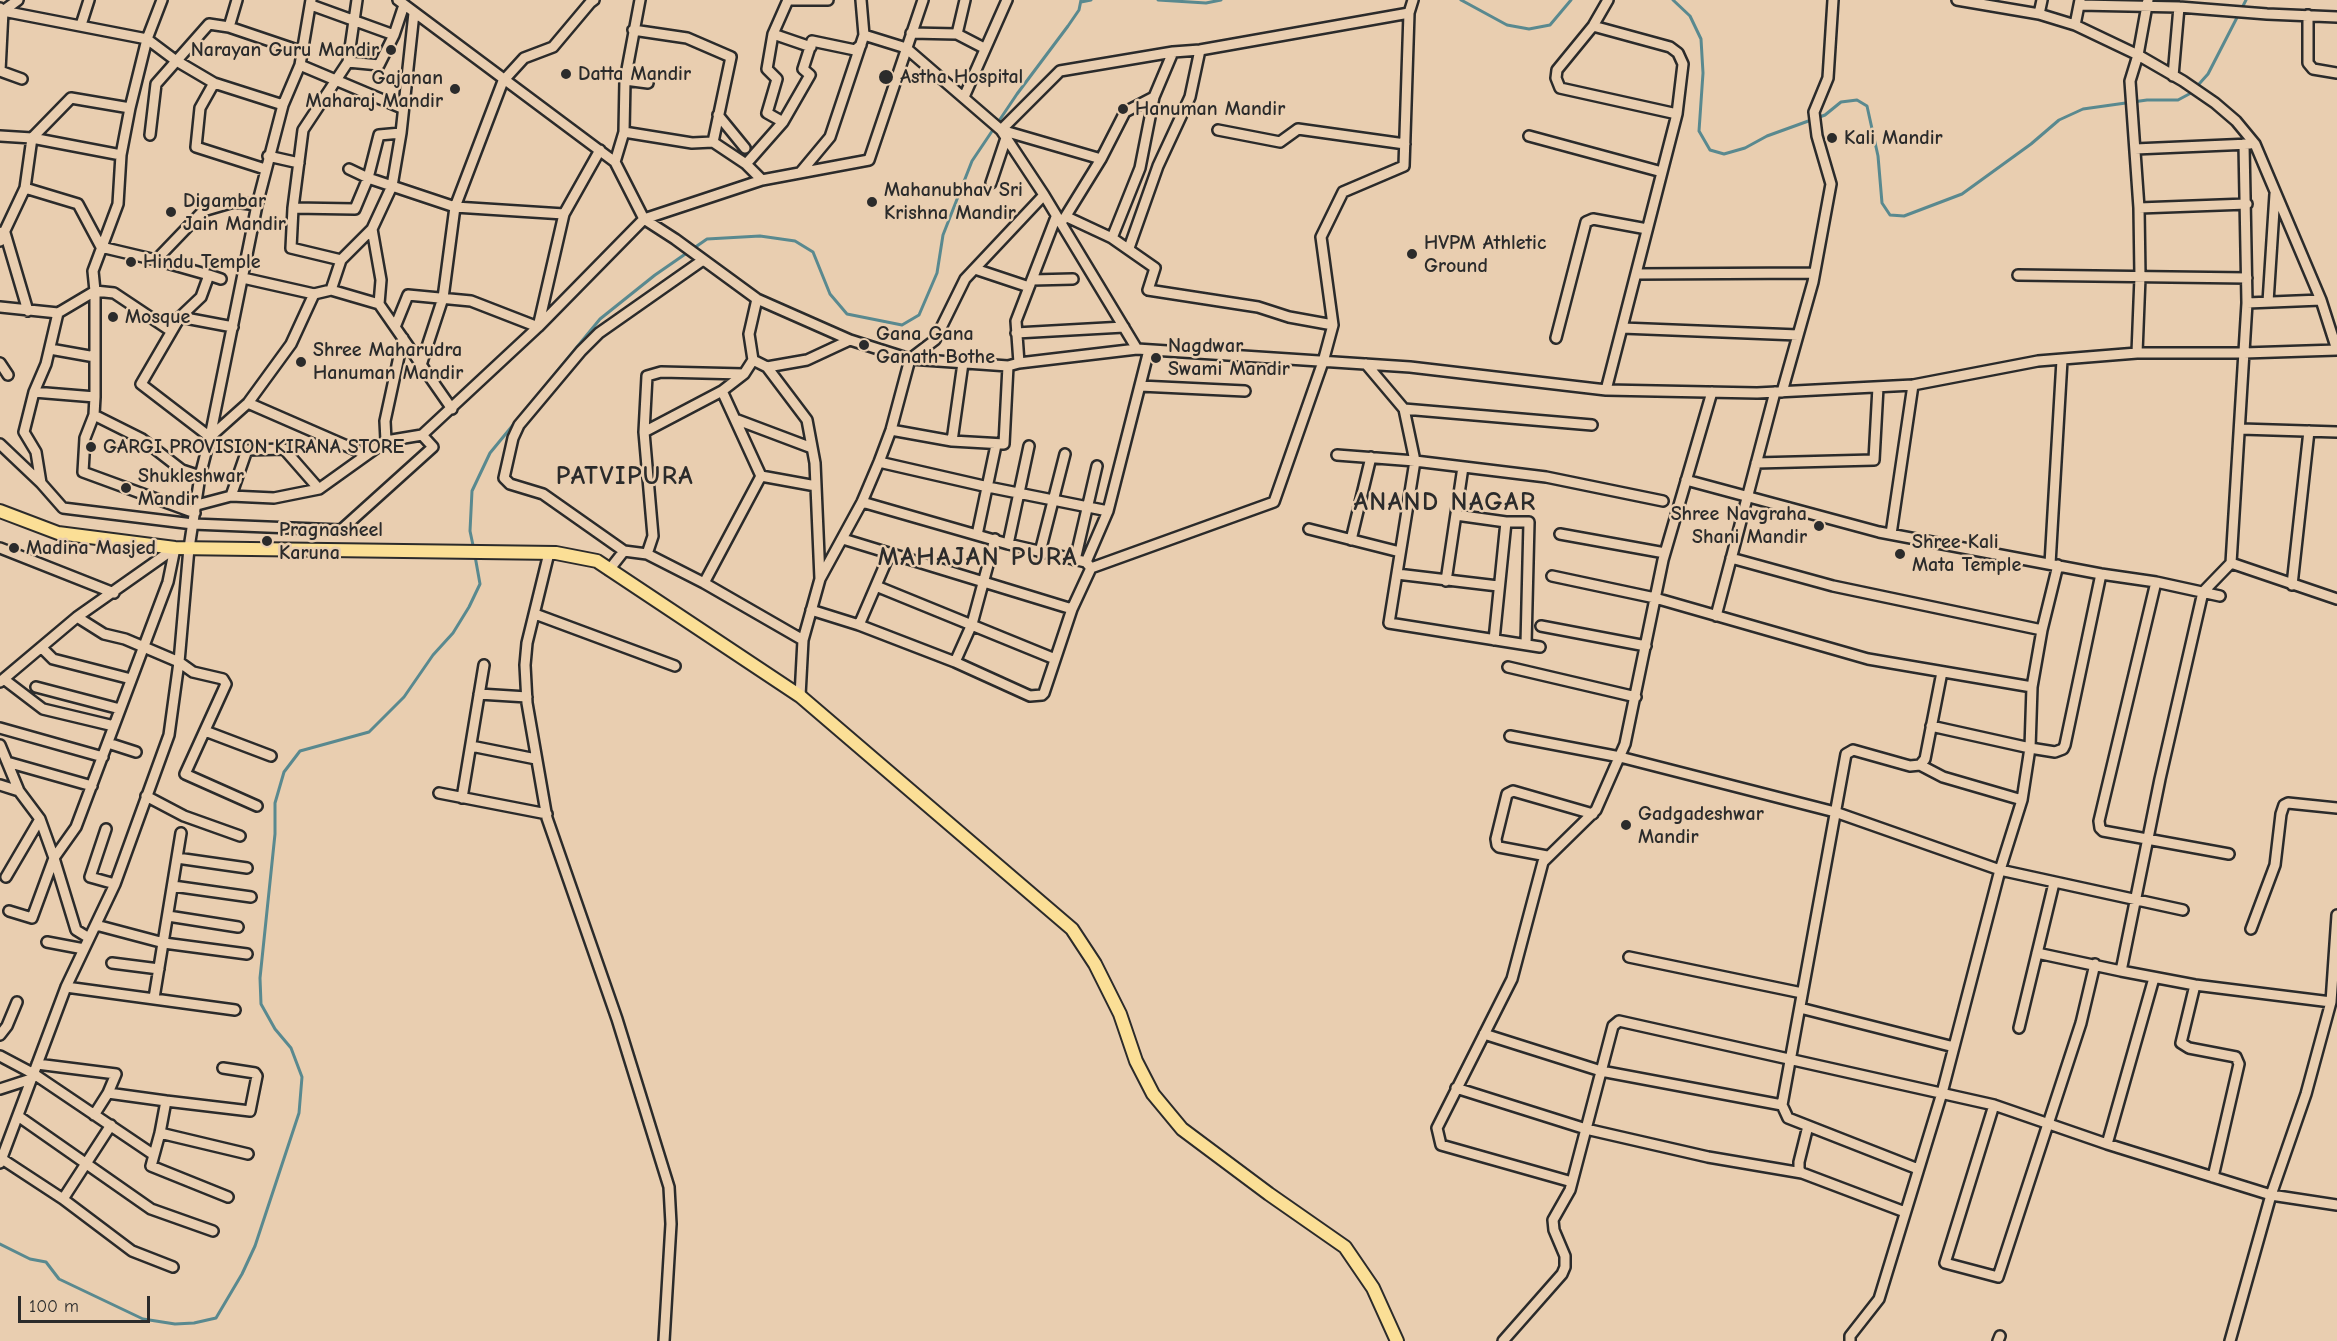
<!DOCTYPE html>
<style>
body{margin:0}
#map{position:relative;width:2337px;height:1341px;overflow:hidden;background:#e9ceb0;font-family:"Comic Neue",sans-serif}
canvas{display:block}
.scale{position:absolute;left:18px;top:1296px;width:132px;height:27px;box-sizing:border-box;border:3px solid #2b2b2b;border-top:0;padding-left:8px;font-size:18px;line-height:21px;white-space:nowrap;color:#2b2b2b;-webkit-text-stroke:4px #e9ceb0;paint-order:stroke}
</style>
<div id="map">
<canvas width="2337" height="1341"></canvas>
<div class="scale">100 m</div>
</div>
<script>
const context = document.querySelector('canvas').getContext('2d');
context.lineJoin = 'round';
const toPath = rows => new Path2D(rows.map(r => 'M' + r).join(''));
function trace(path, color, width, dash) { context.strokeStyle = color; context.lineWidth = width; context.lineCap = dash ? 'butt' : 'round'; context.setLineDash(dash || []); context.stroke(path); }
function drawText(font, color, halo, rows, align = 'center') {
  context.font = font + ' "Comic Neue",sans-serif'; context.lineWidth = 5; context.setLineDash([]); context.textBaseline = 'middle'; context.strokeStyle = halo; context.fillStyle = color; for (const [text, x, y, turn = 0] of rows) {
    context.save(); context.translate(x, y); context.rotate((+turn || 0) * Math.PI / 180); context.textAlign = isNaN(turn) ? turn : align; if (halo) context.strokeText(text, 0, 0); context.fillText(text, 0, 0); context.restore();
  }
}
const stream = toPath([
 [1158,0,1206,3,1221,0],
 [1461,0,1507,25,1529,29,1550,25,1571,0],
 [1673,0,1690,16,1701,39,1703,73,1699,131,1710,150,1724,154,1745,148,1767,136,1825,115,1841,102,1857,100,1867,106,1878,156,1882,203,1890,215,1904,216,1962,194,2031,144,2059,120,2083,109,2147,100,2178,100,2191,93,2208,74,2246,0],
 [1081,2,1091,0],
 [474,550,470,531,472,491,490,453,600,319,655,275,707,239,760,236,795,241,813,252,830,294,847,314,902,325,919,315,937,273,943,235,972,161,1017,94,1068,26,1079,10,1081,0],
 [0,1244,30,1259,46,1262,59,1279,143,1319,175,1324,194,1323,216,1318,242,1274,255,1246,299,1113,302,1077,291,1048,275,1029,261,1004,260,978,275,834,275,803,284,772,300,751,369,732,404,697,433,655,453,633,469,607,480,584,475,556]
]);
const minor = toPath([
 [162,0,147,39,130,108,121,155,118,204,93,271,95,291,95,397,94,415,85,438,83,472,195,513],
 [357,0,348,62,379,65,394,35,404,5],
 [398,0,615,162,644,219,675,239,757,299,850,340,910,359,1008,366,1019,363,1137,349,1410,367,1606,390,1757,393,1913,385,2038,361,2137,353,2244,353,2337,350],
 [1608,0,1593,26,1557,70,1556,78,1560,88,1677,114],
 [1957,0,2039,14,2075,25,2138,55,2183,81,2215,103,2236,121,2255,144,2321,300,2337,350],
 [311,5,394,35],
 [2079,5,2179,7,2267,14,2337,17],
 [0,8,3,11,147,39,175,60,214,83,200,108,196,147,265,169],
 [2039,14,2042,0],
 [2308,15,2308,63,2313,69,2337,73],
 [81,25,89,0],
 [2075,25,2080,0],
 [1593,26,1670,47,1678,53,1683,64,1677,114,1606,390],
 [229,27,237,0],
 [633,30,687,38,731,57,713,142,746,164,762,180],
 [911,33,957,34,984,48],
 [773,34,811,47],
 [957,34,965,0],
 [864,35,906,48,1001,130,1044,195,1137,349],
 [300,65,402,108],
 [0,71,3,11,18,0],
 [0,71,22,79],
 [2173,76,2179,7],
 [625,80,648,83],
 [214,83,283,105],
 [964,97,1007,0],
 [718,115,745,148],
 [783,122,767,113,777,79,767,69,773,34,788,0,828,0],
 [1218,130,1280,142,1298,129,1405,144],
 [624,132,692,143,713,142],
 [150,135,156,84,209,24,229,27,303,52],
 [0,136,32,138,121,155],
 [1529,136,1662,172],
 [2244,144,2247,303,2231,563,2337,599],
 [2135,149,2250,144],
 [268,156,299,163],
 [1101,159,1001,130,1060,71,1173,52,1200,50,1409,13],
 [615,162,624,132,625,80,640,0],
 [746,164,783,122,810,75,803,69,812,41,855,50,861,45],
 [349,169,368,178,455,207,564,214],
 [800,173,830,137,864,35,861,0],
 [991,183,1006,138],
 [25,188,78,204,101,247,156,260,203,211,234,202,257,205],
 [293,208,355,209,368,178,379,135,401,133],
 [2139,208,2247,204],
 [1067,217,1112,238,1155,268,1148,290,1258,307,1289,317,1333,325],
 [1064,219,1101,159,1125,112,1154,97,1173,52],
 [372,229,381,280,379,304],
 [2,232,5,233,28,311],
 [1112,238,1140,168,1154,97],
 [0,241,25,188,32,138,71,98,130,108],
 [1129,248,1158,166,1190,97,1200,50],
 [156,260,209,275],
 [341,260,291,248,293,208,303,130,348,62],
 [703,260,599,333,581,351,519,425,513,438,504,478,510,484,543,494,624,551,647,554,704,583,803,640],
 [975,269,1029,287],
 [1636,274,1814,273],
 [2018,275,2247,278],
 [221,279,209,275,201,297,180,317,141,384,210,437,248,403,291,344,314,294,243,278],
 [1032,280,1073,279],
 [331,290,341,260,372,229,392,186,401,133,414,13],
 [314,294,331,290,379,304,452,409],
 [2268,302,2275,194],
 [2247,303,2321,300],
 [0,307,58,313,95,291,114,293,171,331],
 [180,317,233,327],
 [395,327,408,295,471,301,538,327,564,214,600,150],
 [1622,328,1798,335],
 [1016,333,1124,327],
 [1556,338,1586,222,1593,219,1647,229],
 [50,349,95,357],
 [2137,353,2140,277,2139,208,2130,81,2138,55,2148,0],
 [753,360,767,367,807,420,815,463,820,579],
 [0,363,8,375],
 [1019,363,1016,321,1056,217],
 [1366,364,1404,409,1415,461,1389,623,1540,647],
 [421,365,443,298,455,207,503,81,524,58,553,47,590,3,594,0],
 [767,367,807,360,850,340],
 [1140,386,1245,391],
 [34,392,95,397],
 [1782,392,1813,282,1831,184,1817,136,1814,112,1828,78,1833,0],
 [248,403,365,454],
 [1404,409,1592,425],
 [94,415,142,439,182,470,200,476],
 [735,419,812,448],
 [2241,429,2337,432],
 [891,430,952,441,1004,444,1008,366],
 [644,432,722,391,744,374,753,360,749,334,757,299],
 [386,441,385,421,403,338],
 [952,441,963,363],
 [0,444,41,483,63,508,193,524,341,530,433,447,422,435],
 [1337,455,1415,461,1546,477,1663,501],
 [879,462,988,487,1108,511],
 [1756,463,1874,460,1878,387],
 [761,476,816,486],
 [1686,480,1879,532,2101,574,2156,582,2220,596],
 [41,483,36,452,24,432,34,392,46,364,58,313],
 [231,496,247,450,284,449,319,489],
 [862,502,1008,544,1086,562],
 [197,505,231,496,274,498,319,489,386,441,422,435,538,327,644,219,762,180,869,160,923,0],
 [1456,515,1506,522,1529,522,1526,644],
 [1309,529,1400,552],
 [1560,534,1665,553],
 [1891,534,1913,385],
 [977,535,996,445],
 [843,539,1072,609],
 [1351,540,1371,457],
 [1008,544,1029,446],
 [0,548,114,593],
 [1040,552,1065,454],
 [549,553,527,643,525,665,527,703,547,818,617,1019,669,1187,671,1224,664,1341],
 [647,554,653,536,644,432,647,376,661,372,744,374],
 [1731,558,1833,586,2042,630],
 [1075,560,1097,466],
 [2050,564,2062,360],
 [1091,568,1274,502,1323,362,1333,325,1321,237,1343,192,1404,166,1409,13,1413,0],
 [609,570,624,551],
 [1397,574,1498,586],
 [1552,576,1655,598,1868,659,2032,687],
 [1446,581,1463,467],
 [2156,582,2099,821,2100,828,2103,831,2229,854],
 [704,583,761,476,722,391],
 [2292,585,2309,431],
 [876,586,1055,659],
 [811,610,859,625,955,662,1030,696,1042,695,1044,693,1072,609,1091,568,1086,562,1108,511,1149,350],
 [535,614,675,666],
 [1716,616,1775,392],
 [77,617,104,634,125,639,179,662,193,672,223,679,226,684,185,774,257,806],
 [859,625,890,553],
 [1541,626,1646,646],
 [1494,640,1506,522],
 [42,648,53,659,131,679],
 [955,662,972,624,995,539],
 [1508,667,1636,697],
 [5,680,43,709,114,726],
 [0,682,77,617,175,548],
 [36,687,120,709],
 [479,694,527,697],
 [800,696,803,640,820,579,862,502,879,462,891,430,910,359,935,340,965,279,1044,195],
 [1931,726,2030,748,2055,752,2063,749,2065,745,2101,574],
 [0,728,103,757],
 [205,731,271,756],
 [1510,736,1620,757,1835,812,2000,870,2183,910],
 [108,743,136,752],
 [0,745,19,791,40,819,54,858,76,930,89,938],
 [471,746,536,759],
 [7,762,92,786],
 [1920,765,1943,777,2022,800],
 [0,785,19,791],
 [439,793,547,814],
 [146,796,184,816,240,836],
 [462,798,484,665],
 [106,829,90,877,115,884],
 [1547,856,1499,847,1497,845,1496,839,1507,794,1513,791,1593,814],
 [177,858,247,868],
 [6,877,40,819],
 [173,886,251,897],
 [9,911,32,918,54,858,76,827,168,582,175,548],
 [168,916,238,927],
 [96,925,164,943,247,954],
 [2251,929,2275,865,2281,814,2284,805,2288,803,2337,808],
 [47,942,84,949],
 [2037,953,2121,971,2195,985,2331,1002],
 [1629,957,1802,993],
 [112,963,159,969],
 [2121,971,2160,779,2203,592,2231,563],
 [2195,985,2181,1043,2189,1048,2236,1057,2239,1064,2213,1177],
 [66,987,235,1010],
 [154,998,181,833],
 [1800,1008,1954,1047],
 [2019,1028,2054,883],
 [1484,1034,1601,1071,1782,1105],
 [0,1035,7,1026,17,1002],
 [0,1056,34,1074,154,1155],
 [37,1064,116,1074,108,1093,94,1115],
 [1456,1088,1586,1129,1708,1157,1802,1173],
 [0,1089,31,1079],
 [108,1093,166,1101,160,1133,151,1166,228,1197],
 [166,1101,250,1111,257,1076,255,1073,223,1068],
 [1994,1105,1945,1263,1998,1277,2081,1023,2095,964],
 [18,1116,151,1209,213,1231],
 [1808,1126,1799,1162,1799,1170,1802,1173,1905,1212],
 [160,1133,248,1154],
 [2107,1144,2271,1195,2337,1205],
 [2,1159,63,1199,132,1251,173,1267],
 [0,1163,66,987,115,884,169,735,179,662,189,548,200,476,210,437,257,205,283,105,300,65,311,0],
 [1918,1169,1788,1118,1782,1105,1846,754,1853,750,1910,766,1920,765,1925,759,1942,672],
 [1572,1182,1441,1145,1437,1128,1512,979,1543,862,1596,810,1625,744,1663,560,1712,392],
 [63,1199,111,1125],
 [1503,1341,1562,1274,1565,1267,1565,1256,1554,1230,1553,1220,1570,1190,1613,1026,1619,1021,1994,1105,2107,1144,2154,978],
 [1850,1341,1850,1336,1879,1299,1942,1093,2000,870,2022,800,2030,748,2032,687,2042,630,2058,565],
 [1998,1341,2000,1336],
 [2230,1341,2271,1195,2306,1094,2331,1002,2337,915]
]);
const major = toPath([
 [0,511,58,533,175,548,556,553,597,561,800,696,1072,929,1095,964,1120,1014,1136,1061,1153,1094,1182,1129,1269,1194,1345,1247,1373,1288,1397,1341]
]);
const markers = [
 [391,50,6,"#2b2b2b"],
 [566,74,6,"#2b2b2b"],
 [886,77,8,"#2b2b2b"],
 [455,89,6,"#2b2b2b"],
 [1123,109,6,"#2b2b2b"],
 [1832,138,6,"#2b2b2b"],
 [872,202,6,"#2b2b2b"],
 [171,212,6,"#2b2b2b"],
 [1412,254,6,"#2b2b2b"],
 [131,262,6,"#2b2b2b"],
 [113,317,6,"#2b2b2b"],
 [864,345,6,"#2b2b2b"],
 [1156,358,6,"#2b2b2b"],
 [301,362,6,"#2b2b2b"],
 [91,447,6,"#2b2b2b"],
 [126,488,6,"#2b2b2b"],
 [1819,526,6,"#2b2b2b"],
 [267,541,6,"#2b2b2b"],
 [14,548,6,"#2b2b2b"],
 [1900,554,6,"#2b2b2b"],
 [1626,825,6,"#2b2b2b"]
];
const poiNames = [
 ["Narayan Guru Mandir",379,50,"right"],
 ["Datta Mandir",578,74],
 ["Astha Hospital",900,77],
 ["Gajanan",443,78,"right"],
 ["Maharaj Mandir",443,101,"right"],
 ["Hanuman Mandir",1135,109],
 ["Kali Mandir",1844,138],
 ["Mahanubhav Sri",884,190],
 ["Krishna Mandir",884,213],
 ["Digambar",183,201],
 ["Jain Mandir",183,224],
 ["HVPM Athletic",1424,243],
 ["Ground",1424,266],
 ["Hindu Temple",143,262],
 ["Mosque",125,317],
 ["Gana Gana",876,334],
 ["Ganath Bothe",876,357],
 ["Nagdwar",1168,346],
 ["Swami Mandir",1168,369],
 ["Shree Maharudra",313,350],
 ["Hanuman Mandir",313,373],
 ["GARGI PROVISION KIRANA STORE",103,447],
 ["Shukleshwar",138,476],
 ["Mandir",138,499],
 ["Shree Navgraha",1807,514,"right"],
 ["Shani Mandir",1807,537,"right"],
 ["Pragnasheel",279,530],
 ["Karuna",279,553],
 ["Shree Kali",1912,542],
 ["Mata Temple",1912,565],
 ["Madina Masjed",26,548],
 ["Gadgadeshwar",1638,814],
 ["Mandir",1638,837]
];
const districtNames = [
 ["PATVIPURA",625,477],
 ["ANAND NAGAR",1445,503],
 ["MAHAJAN PURA",978,558]
];
trace(stream, '#59898f', 3);
trace(minor, '#2b2b2b', 14);
trace(major, '#2b2b2b', 16);
trace(minor, '#e9ceb0', 9);
trace(major, '#fbdf96', 12);
for (const [x, y, r, color] of markers) { const dot = new Path2D(); dot.arc(x, y, r, 0, 2 * Math.PI); context.fillStyle = color; context.fill(dot); trace(dot, '#e9ceb0', 2); }
drawText('bold 20px', '#2b2b2b', '#e9ceb0', poiNames, 'left');
context.letterSpacing = '1.5px';
drawText('bold 26px', '#2b2b2b', '#e9ceb0', districtNames);
context.letterSpacing = '0px';
</script>
